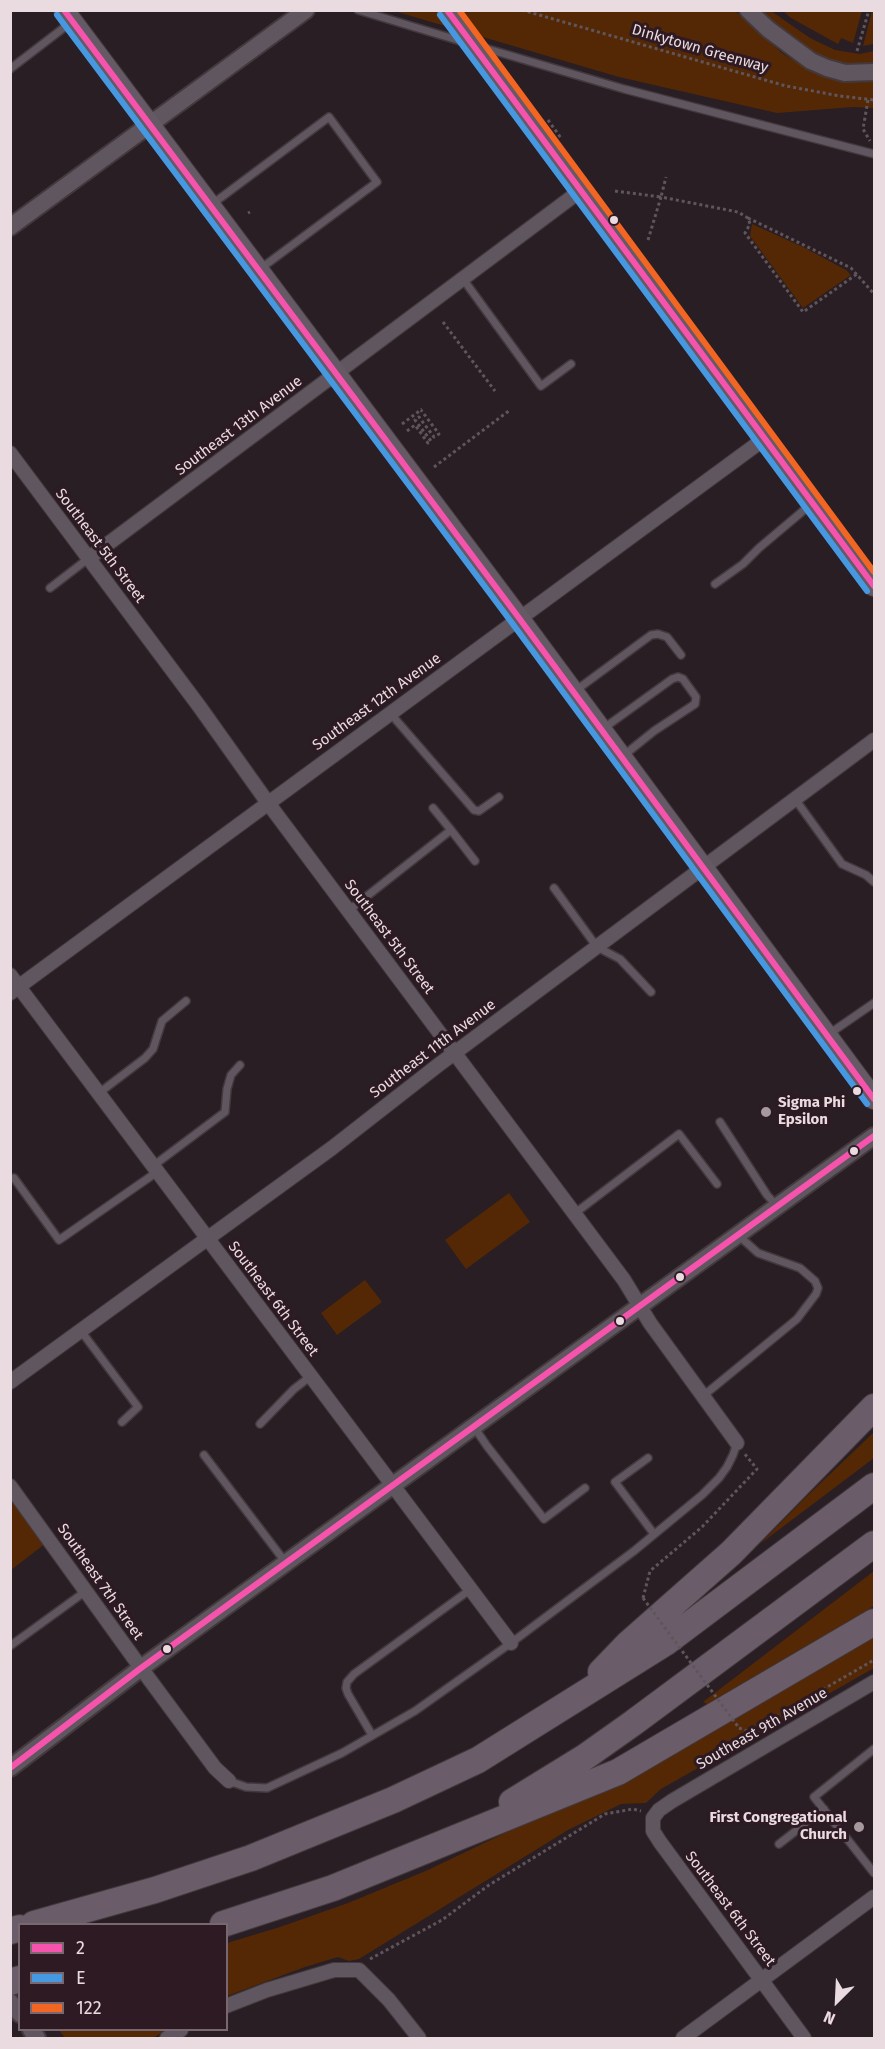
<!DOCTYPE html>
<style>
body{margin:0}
#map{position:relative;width:885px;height:2049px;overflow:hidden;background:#291e23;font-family:"Fira Sans",sans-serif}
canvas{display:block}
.frame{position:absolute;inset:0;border:12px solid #e9dbe0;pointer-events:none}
.legend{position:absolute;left:18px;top:1923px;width:210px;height:108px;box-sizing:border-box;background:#2d1a22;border:2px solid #78676e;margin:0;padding:8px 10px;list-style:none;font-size:18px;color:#e9dbe0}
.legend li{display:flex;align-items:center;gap:12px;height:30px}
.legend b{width:30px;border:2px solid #78676e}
.north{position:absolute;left:807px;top:1971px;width:60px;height:60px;-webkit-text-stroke:4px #2d1a22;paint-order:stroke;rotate:204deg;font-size:16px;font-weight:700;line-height:24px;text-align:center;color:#e9dbe0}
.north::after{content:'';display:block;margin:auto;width:21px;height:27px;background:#e9dbe0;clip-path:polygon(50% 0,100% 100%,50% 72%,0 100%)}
</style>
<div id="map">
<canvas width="885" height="2049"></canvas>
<div class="frame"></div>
<ul class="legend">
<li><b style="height:8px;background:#f653ac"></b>2</li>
<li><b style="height:8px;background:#4699e1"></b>E</li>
<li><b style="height:8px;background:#f26522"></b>122</li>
</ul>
<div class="north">N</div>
</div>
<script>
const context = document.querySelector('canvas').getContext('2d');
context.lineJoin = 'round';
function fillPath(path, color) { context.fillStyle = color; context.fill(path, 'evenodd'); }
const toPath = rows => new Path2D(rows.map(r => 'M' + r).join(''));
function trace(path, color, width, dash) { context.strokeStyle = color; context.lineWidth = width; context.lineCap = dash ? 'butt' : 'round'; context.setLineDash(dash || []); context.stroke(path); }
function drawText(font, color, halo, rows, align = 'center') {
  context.font = font + ' "Fira Sans",sans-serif'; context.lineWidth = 6; context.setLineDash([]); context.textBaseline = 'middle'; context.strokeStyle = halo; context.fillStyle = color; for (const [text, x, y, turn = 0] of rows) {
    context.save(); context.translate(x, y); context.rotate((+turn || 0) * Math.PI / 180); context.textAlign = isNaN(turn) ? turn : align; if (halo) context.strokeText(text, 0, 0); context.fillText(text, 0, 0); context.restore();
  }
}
const green = toPath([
 [394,11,735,11,782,53,806,68,827,77,846,80,874,80,874,108,853,107,777,113,619,77],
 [760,11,771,11,810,38,835,50,860,54,874,51,874,64,840,63,824,58,789,37],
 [783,11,862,11,853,43,841,38,838,44,791,18],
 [872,11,874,11,874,44,863,46],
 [752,224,805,248,846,270,851,275,803,308,750,236],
 [509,1193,530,1222,466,1269,445,1240],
 [365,1280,382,1302,337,1335,321,1313],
 [874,1432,874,1458,760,1544,804,1499],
 [10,1487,50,1540,11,1570,10,1570],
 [874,1571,874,1606,707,1704,703,1702],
 [874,1636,874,1668,661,1789,646,1803,621,1804,568,1830,359,1959,349,1961,338,1957,305,1967,227,1996,227,1943,280,1927,348,1903,428,1870,480,1845,612,1782],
 [59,2030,166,2030,153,2038,65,2038]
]);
const path = toPath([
 [522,10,786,86,840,96,874,100],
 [857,51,869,10],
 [868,100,863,129,870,141],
 [615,191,661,197,666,177],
 [248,213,250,212],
 [748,218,851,268,874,294],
 [648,240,661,197,738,212,748,218,750,224,745,233,803,312,857,274],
 [443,322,495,391],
 [402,424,422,409],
 [407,431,415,425,428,443,431,441,415,420,419,417,434,437,439,434,421,410],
 [434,467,510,410],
 [643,1598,650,1571,702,1527,757,1469,744,1453],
 [739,1728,749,1732,874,1660],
 [370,1959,442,1920,489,1885,605,1814,633,1809,641,1811]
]);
const service = toPath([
 [358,10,464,42],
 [481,47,624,89,874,154],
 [10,69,70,23],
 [211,205,329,117,377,182,260,269],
 [463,279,541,386,571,364],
 [715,584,743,564,759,548,810,505],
 [50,588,89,558],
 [575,691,651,635,658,634,667,637,681,655],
 [390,713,474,810,479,811,499,797],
 [604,728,672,679,678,677,683,679,696,697,695,704,654,731,623,756],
 [795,799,842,864,866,875,874,882],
 [433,808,451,830],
 [554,888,597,947,620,959,651,992],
 [348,911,451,830,475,861],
 [829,1034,874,1003],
 [99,1093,145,1058,153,1049,162,1021,186,1001],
 [720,1122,767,1195,777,1206],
 [153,1166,225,1112,227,1089,231,1075,240,1065],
 [14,1178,59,1240,157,1172],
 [574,1214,679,1134,717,1184],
 [81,1331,138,1407,122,1422],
 [703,1396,797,1319,816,1294,818,1288,815,1281,800,1268,758,1253,738,1235],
 [260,1424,294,1389,311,1376],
 [474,1427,487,1446,544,1519,585,1488],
 [204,1455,286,1563],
 [648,1458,615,1482,654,1534],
 [10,1646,86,1591],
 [372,1735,348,1694,346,1688,347,1682,354,1674,471,1589],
 [874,1749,814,1797,874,1873],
 [229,1781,246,1787,267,1788,342,1753,415,1711,511,1643,634,1551,702,1495,719,1478,727,1467,733,1455,737,1443],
 [779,1844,824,1809]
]);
const minor = toPath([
 [10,453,199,706,268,803,624,1280,650,1323,737,1443],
 [89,558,580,191],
 [10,975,511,1643],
 [10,993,764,439],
 [10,1382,332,1148,437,1066,874,740],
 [10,1486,141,1668,215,1768,229,1781],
 [226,2006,267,1990,334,1970,359,1970,389,2000,419,2038],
 [167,2038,181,2030],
 [683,2038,874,1897],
 [804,2038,660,1842,653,1831,653,1818,659,1810,672,1801,874,1682]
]);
const tertiary = toPath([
 [748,10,768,29,811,61,827,68,845,73,874,72],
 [10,227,306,10],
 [10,1768,141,1668,874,1136],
 [10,2002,20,2014],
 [31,2030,37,2038]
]);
const secondary = toPath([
 [64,10,519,618,874,1099],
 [531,123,874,586]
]);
const motorway = toPath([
 [601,1672,628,1644,731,1553,874,1407],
 [512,1802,585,1757,633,1723,874,1544],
 [34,1924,155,1890,251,1858,393,1800,478,1760,665,1643,874,1486],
 [223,1924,333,1888,618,1772,874,1622],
 [10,1931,20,1928],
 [10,1982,20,1979]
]);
const pathBridge = toPath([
 [548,120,561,138],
 [643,1598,739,1728]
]);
const secondaryBridge = toPath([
 [447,10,531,123]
]);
const bus1 = toPath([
 [64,10,519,618,874,1099],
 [447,10,874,586],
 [10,1768,141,1668,874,1136]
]);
const bus2 = toPath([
 [57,15,512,623,867,1104],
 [440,15,867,591]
]);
const bus3 = toPath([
 [459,10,874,572]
]);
const markers = [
 [614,220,5,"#e9dbe0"],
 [857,1091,5,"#e9dbe0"],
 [766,1112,6,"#a6999e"],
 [854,1151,5,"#e9dbe0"],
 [680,1277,5,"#e9dbe0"],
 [620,1321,5,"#e9dbe0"],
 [167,1649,5,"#e9dbe0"],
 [859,1827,6,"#a6999e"]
];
const streetNames = [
 ["Dinkytown Greenway",700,49,16],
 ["Southeast 13th Avenue",239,426,-37],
 ["Southeast 5th Street",100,546,53],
 ["Southeast 12th Avenue",377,702,-36],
 ["Southeast 5th Street",389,937,53],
 ["Southeast 11th Avenue",433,1049,-37],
 ["Southeast 6th Street",273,1299,53],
 ["Southeast 7th Street",100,1582,55],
 ["Southeast 9th Avenue",762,1729,-30],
 ["Southeast 6th Street",730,1909,53]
];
const poiNames = [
 ["Sigma Phi",778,1103],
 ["Epsilon",778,1120],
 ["First Congregational",847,1818,"right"],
 ["Church",847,1835,"right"]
];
fillPath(green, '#542805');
trace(service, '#43393d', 10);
trace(minor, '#43393d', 16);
trace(tertiary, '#43393d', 20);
trace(secondary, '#43393d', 22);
trace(motorway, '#43393d', 28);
trace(path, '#5f565d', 3, [3, 3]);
trace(service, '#605660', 7);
trace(minor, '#605660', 14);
trace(tertiary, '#605660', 16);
trace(secondary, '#645964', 20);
trace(motorway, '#6a5d69', 26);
trace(secondaryBridge, '#43393d', 22, []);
trace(pathBridge, '#5f565d', 3, [3, 3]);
trace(secondaryBridge, '#645964', 20);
trace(bus1, '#f653ac', 6);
trace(bus2, '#4699e1', 6);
trace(bus3, '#f26522', 6);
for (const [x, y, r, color] of markers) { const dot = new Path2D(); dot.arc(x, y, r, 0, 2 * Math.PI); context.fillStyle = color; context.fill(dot); trace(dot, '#2d1a22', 2); }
drawText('15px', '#e9dbe0', '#2d1a22', streetNames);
drawText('bold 15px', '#e9dbe0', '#2d1a22', poiNames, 'left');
</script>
